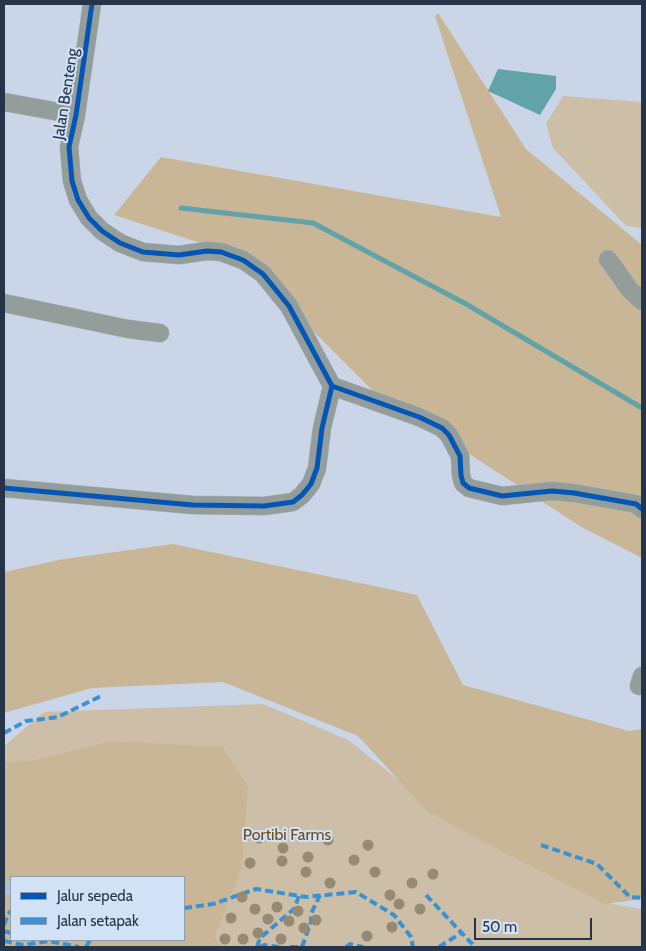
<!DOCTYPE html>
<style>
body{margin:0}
#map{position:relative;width:646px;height:951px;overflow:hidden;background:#cad6e7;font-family:Cabin,sans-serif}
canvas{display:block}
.frame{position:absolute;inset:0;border:5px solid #253449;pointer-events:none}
.legend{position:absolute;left:10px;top:876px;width:175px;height:65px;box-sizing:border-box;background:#d1e1f6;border:1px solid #8c9cb1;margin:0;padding:6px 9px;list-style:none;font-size:15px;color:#253449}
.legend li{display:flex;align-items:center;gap:10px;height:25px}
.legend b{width:25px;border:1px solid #8c9cb1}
.scale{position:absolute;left:474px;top:918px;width:118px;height:22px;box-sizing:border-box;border:2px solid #253449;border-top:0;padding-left:6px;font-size:15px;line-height:18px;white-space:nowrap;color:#253449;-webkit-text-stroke:4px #d1e1f6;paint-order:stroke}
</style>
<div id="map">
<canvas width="646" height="951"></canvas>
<div class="frame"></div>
<ul class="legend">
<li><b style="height:6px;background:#0057b8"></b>Jalur sepeda</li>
<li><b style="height:6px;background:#3a92d3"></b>Jalan setapak</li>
</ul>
<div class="scale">50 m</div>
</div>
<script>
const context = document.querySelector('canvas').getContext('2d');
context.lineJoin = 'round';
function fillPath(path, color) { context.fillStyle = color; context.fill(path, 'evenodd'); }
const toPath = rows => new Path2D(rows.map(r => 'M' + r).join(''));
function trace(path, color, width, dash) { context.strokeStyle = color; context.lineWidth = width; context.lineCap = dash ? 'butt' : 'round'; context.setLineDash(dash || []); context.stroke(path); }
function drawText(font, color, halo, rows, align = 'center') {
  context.font = font + ' Cabin,sans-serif'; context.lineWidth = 4; context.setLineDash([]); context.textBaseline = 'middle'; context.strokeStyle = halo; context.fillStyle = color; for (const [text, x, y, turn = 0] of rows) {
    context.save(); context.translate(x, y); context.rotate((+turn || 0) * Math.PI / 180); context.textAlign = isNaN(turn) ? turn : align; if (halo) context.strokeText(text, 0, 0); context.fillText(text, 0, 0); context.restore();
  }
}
const green = toPath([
 [563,96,642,102,642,228,626,226,553,148,546,124],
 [263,704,348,740,461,829,612,904,642,909,642,947,4,947,4,746,44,712],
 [11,877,184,877,184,940,11,940]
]);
const forest = toPath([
 [438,13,526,149,642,245,642,558,583,528,374,392,237,255,114,215,161,157,501,217,435,16],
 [173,544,417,595,463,685,629,731,642,729,642,899,606,904,499,850,428,812,358,736,223,682,92,688,4,713,4,572,64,559],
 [111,741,223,747,248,787,242,868,214,937,221,947,4,947,4,762,35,760],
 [11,877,184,877,184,940,11,940]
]);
const water = toPath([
 [498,69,556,76,556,89,540,115,488,91]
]);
const stream = toPath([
 [181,208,313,223,466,304,642,408]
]);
const building = toPath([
 [10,877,11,878,11,897,4,893,4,888,10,877]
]);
const street = toPath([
 [92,4,76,115,69,147,72,181,78,200,89,218,102,231,120,243,143,252,179,255,207,251,221,252,243,260,263,274,289,306,332,386,419,417,442,428,449,435,460,456,461,475,463,483,469,488,502,496,552,491,574,493,636,504,642,509],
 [4,102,76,115],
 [608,259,630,290,642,301],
 [4,303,128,329,160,333],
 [4,488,193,505,264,506,293,502,302,495,311,484,317,468,322,428,332,386],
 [639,686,642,676]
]);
const quiet = toPath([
 [4,733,26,721,58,717,103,695],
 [541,845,597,864,630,897,642,898],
 [426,895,475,947],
 [184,908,213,904,256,889,306,897,356,892,394,915,411,937,413,947],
 [4,925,8,914,11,911],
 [4,931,11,933],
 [4,941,23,945,49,941,79,947],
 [86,947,90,940],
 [257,947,260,938,294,909,299,896],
 [260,947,264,945,279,947],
 [290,947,301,947],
 [302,947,311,922,311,914,320,895],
 [346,947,350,944,363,947],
 [439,947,461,933]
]);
const cycleway = toPath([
 [92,4,76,115,69,147,72,181,78,200,89,218,102,231,120,243,143,252,179,255,207,251,221,252,243,260,263,274,289,306,332,386,419,417,442,428,449,435,460,456,461,475,463,483,469,488,502,496,552,491,574,493,636,504,642,509],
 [4,488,193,505,264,506,293,502,302,495,311,484,317,468,322,428,332,386]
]);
const trees = [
 [259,838],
 [328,840],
 [368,845],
 [283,848],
 [308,857],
 [354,860],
 [282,861],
 [250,863],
 [306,872],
 [375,872],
 [433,874],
 [330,883],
 [412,883],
 [390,895],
 [242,897],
 [399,904],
 [277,907],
 [255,909],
 [420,909],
 [298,911],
 [231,918],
 [268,919],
 [316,920],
 [289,921],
 [392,927],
 [304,928],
 [258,933],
 [367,936],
 [225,939],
 [243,939],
 [281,939]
];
const streetNames = [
 ["Jalan Benteng",66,94,-81]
];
const parkNames = [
 ["Portibi Farms",287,835]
];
fillPath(green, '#cdbea7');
fillPath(forest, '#c9b697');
fillPath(water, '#62a3a9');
trace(stream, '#62a3a9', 5);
fillPath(building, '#b6bed3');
trace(building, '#acb4c7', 1);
trace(street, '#a8b3c2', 19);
trace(street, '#949d9a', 18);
trace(quiet, '#3a92d3', 4, [8, 4]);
trace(cycleway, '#0057b8', 5);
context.fillStyle = '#968a74';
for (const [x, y] of trees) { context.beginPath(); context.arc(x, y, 5.5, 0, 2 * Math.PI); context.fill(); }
drawText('16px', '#253449', '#d1e1f6', streetNames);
drawText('16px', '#6b4b16', '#d1e1f6', parkNames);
</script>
